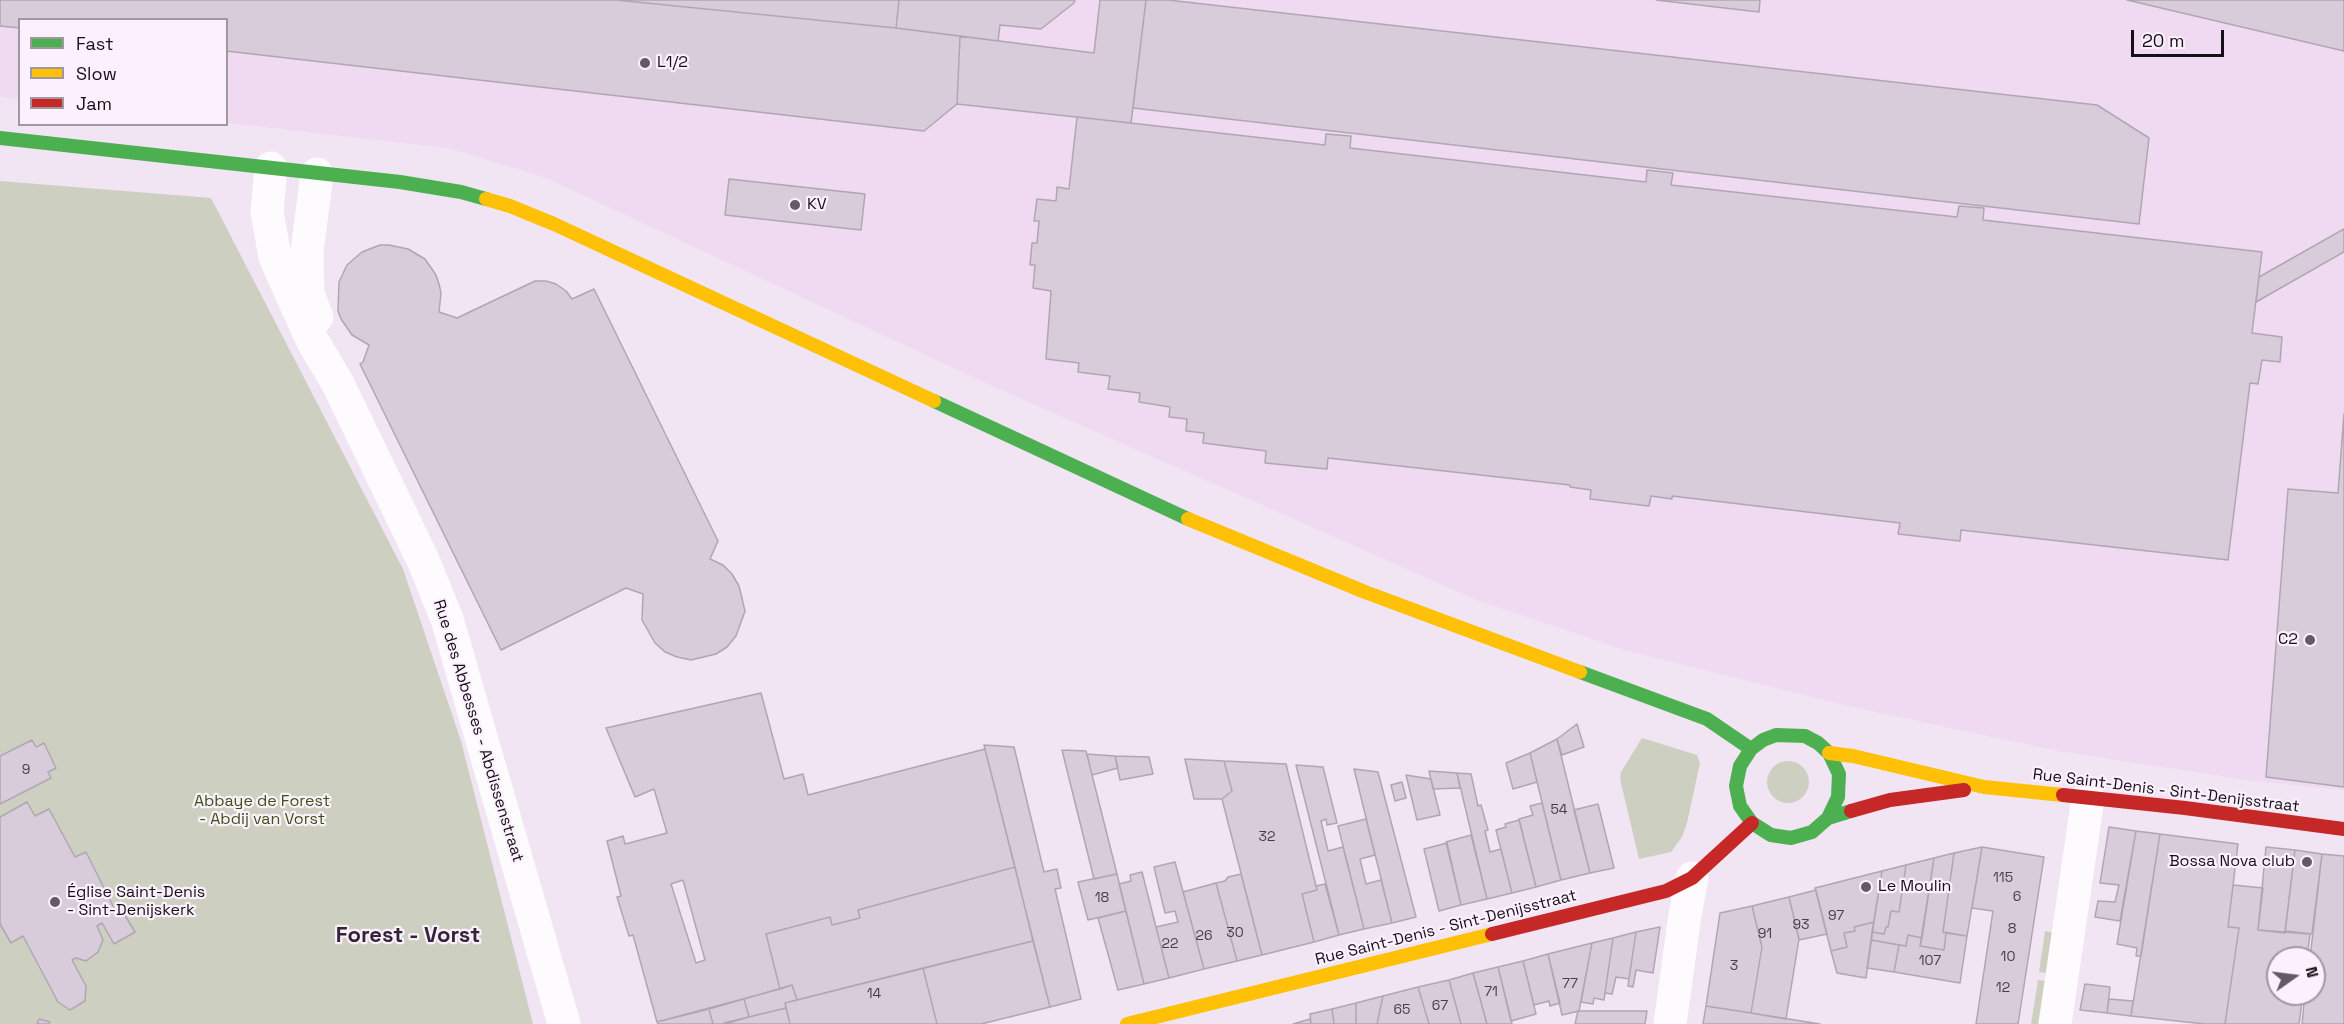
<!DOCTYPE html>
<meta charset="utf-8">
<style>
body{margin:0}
#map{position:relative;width:2344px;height:1024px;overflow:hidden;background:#f1e4f3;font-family:"Space Grotesk",sans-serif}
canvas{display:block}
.legend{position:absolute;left:18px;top:18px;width:210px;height:108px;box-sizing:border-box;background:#fbf1fc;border:2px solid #a097a1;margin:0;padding:8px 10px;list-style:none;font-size:18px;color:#170f18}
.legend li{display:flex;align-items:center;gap:12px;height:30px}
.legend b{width:30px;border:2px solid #a097a1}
.north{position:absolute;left:2266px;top:946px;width:60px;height:60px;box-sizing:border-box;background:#fbf1fc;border:2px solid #a097a1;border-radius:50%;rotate:76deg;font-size:16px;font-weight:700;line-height:24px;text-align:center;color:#170f18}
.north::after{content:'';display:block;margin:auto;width:21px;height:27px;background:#635a65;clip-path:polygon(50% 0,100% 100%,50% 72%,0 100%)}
.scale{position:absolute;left:2131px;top:30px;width:93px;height:27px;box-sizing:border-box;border:3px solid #170f18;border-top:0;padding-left:8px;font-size:18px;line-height:21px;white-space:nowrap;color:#170f18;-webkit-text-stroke:4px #fbf1fc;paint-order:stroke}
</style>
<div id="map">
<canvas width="2344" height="1024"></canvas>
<ul class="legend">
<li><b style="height:8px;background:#4caf50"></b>Fast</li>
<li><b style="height:8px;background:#ffc107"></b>Slow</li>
<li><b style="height:8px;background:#c62828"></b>Jam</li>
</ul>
<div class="north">N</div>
<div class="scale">20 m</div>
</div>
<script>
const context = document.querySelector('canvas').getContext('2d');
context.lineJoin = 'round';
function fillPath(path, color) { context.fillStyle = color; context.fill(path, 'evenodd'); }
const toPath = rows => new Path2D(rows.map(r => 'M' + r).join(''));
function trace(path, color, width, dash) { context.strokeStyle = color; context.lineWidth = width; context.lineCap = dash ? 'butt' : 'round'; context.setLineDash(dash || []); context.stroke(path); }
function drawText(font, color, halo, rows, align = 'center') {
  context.font = font + ' "Space Grotesk",sans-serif'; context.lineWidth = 4.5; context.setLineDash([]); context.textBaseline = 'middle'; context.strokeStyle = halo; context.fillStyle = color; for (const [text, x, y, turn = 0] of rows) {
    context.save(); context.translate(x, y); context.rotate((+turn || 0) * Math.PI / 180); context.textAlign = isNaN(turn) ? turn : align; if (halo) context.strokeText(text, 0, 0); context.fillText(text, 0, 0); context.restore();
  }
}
const built = toPath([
 [0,0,2344,0,2344,790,2254,781,2058,751,1848,706,1624,650,1477,600,990,385,544,177,448,148,227,123,226,20,20,20,19,99,0,97]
]);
const green = toPath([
 [0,181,211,198,403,569,461,741,533,1024,0,1024,0,804,50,779,48,772,56,768,44,743,0,756],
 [1642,738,1697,755,1700,763,1687,823,1682,837,1671,852,1639,859,1620,779,1621,772],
 '1767 782a21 21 0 1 1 42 0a21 21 0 1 1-42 0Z',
 [2045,931,2060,934,2054,974,2039,972],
 [2038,980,2052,982,2046,1024,2031,1024]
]);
const building = toPath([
 [0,0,616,0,896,28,960,36,957,104,924,131,226,51,226,20,20,20,20,28,0,26,0,0],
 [616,0,899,0,896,28,616,0],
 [899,0,1075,0,1074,3,1041,29,1000,25,998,41,896,28,899,0],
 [1100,0,1146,0,1131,123,957,104,960,36,1094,53,1100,0],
 [1146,0,1168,0,2097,105,2149,138,2139,224,1133,108,1146,0],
 [1656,0,1760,0,1759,12,1656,0],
 [2127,0,2344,0,2344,51,2127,0],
 [1077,117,1325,145,1326,134,1351,136,1350,148,1646,182,1647,170,1673,173,1671,185,1957,217,1959,206,1984,208,1983,220,2262,252,2252,333,2282,337,2280,362,2262,360,2258,384,2250,383,2228,560,1961,530,1960,541,1898,534,1900,523,1672,496,1672,499,1651,496,1649,506,1590,499,1591,490,1570,487,1570,485,1328,458,1327,469,1265,463,1266,451,1203,443,1204,433,1186,431,1187,419,1169,417,1170,407,1139,402,1140,393,1108,389,1110,376,1078,372,1079,363,1046,359,1051,291,1033,288,1035,265,1030,265,1032,243,1037,243,1039,221,1034,221,1037,199,1056,201,1057,187,1069,189,1077,117],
 [729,179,865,194,861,230,725,215,729,179],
 [2344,229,2344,252,2256,302,2259,277,2344,229],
 [380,245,389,245,408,249,425,259,436,275,439,284,441,293,439,312,457,318,535,281,546,281,556,284,566,291,572,299,594,289,718,541,710,559,723,565,732,574,739,586,745,611,736,636,727,647,716,654,691,660,677,657,665,652,655,643,642,620,643,594,626,588,501,650,360,364,363,362,369,345,352,335,341,319,338,311,339,282,347,265,362,252,380,245],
 [2344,414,2344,787,2266,777,2288,489,2338,493,2344,414],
 [761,693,784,779,803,774,808,795,985,749,1015,867,858,910,860,918,832,925,830,917,766,934,780,989,657,1022,633,935,629,936,617,897,621,896,607,841,623,836,625,844,667,833,654,789,635,797,606,728,761,693],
 [683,880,705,960,696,963,671,884,683,880],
 [1577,724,1584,747,1562,755,1557,739,1577,724],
 [1557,739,1590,873,1561,880,1530,753,1557,739],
 [32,740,36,747,44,743,56,768,48,772,51,778,0,804,0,756,32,740],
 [984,745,1014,747,1044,872,1057,869,1061,888,1055,889,1081,999,1050,1007,984,745],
 [1062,750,1086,751,1117,874,1094,879,1062,750],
 [1530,753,1537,782,1513,789,1506,763,1530,753],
 [1087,754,1115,756,1118,768,1092,775,1087,754],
 [1115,756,1149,757,1153,774,1120,780,1115,756],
 [1185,759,1224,761,1232,791,1222,799,1194,799,1185,759],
 [1224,761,1286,764,1317,890,1302,894,1314,942,1262,955,1222,799,1232,791,1224,761],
 [1296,765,1323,767,1337,823,1327,825,1326,819,1321,821,1328,851,1343,847,1364,929,1339,935,1296,765],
 [1354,769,1378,772,1416,917,1392,923,1354,769],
 [1429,771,1457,773,1460,788,1433,789,1429,771],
 [1457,773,1471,774,1478,806,1481,805,1488,830,1485,831,1490,852,1501,849,1512,893,1487,899,1457,773],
 [1406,775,1431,779,1440,815,1417,820,1406,775],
 [1402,782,1406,798,1395,801,1391,785,1402,782],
 [27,802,35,816,49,809,75,857,86,852,116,912,121,909,135,932,114,944,102,923,97,926,103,940,98,952,86,961,76,958,72,960,86,986,85,1001,70,1010,58,1002,23,936,11,943,0,924,0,817,27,802],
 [1542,803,1561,880,1536,887,1519,819,1533,815,1530,806,1542,803],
 [1598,804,1614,868,1590,873,1574,810,1598,804],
 [1366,819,1375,855,1360,859,1366,884,1381,880,1392,923,1364,929,1338,826,1366,819],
 [1519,820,1536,887,1512,893,1496,830,1506,827,1505,824,1519,820],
 [2109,827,2136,831,2120,921,2095,917,2098,901,2115,902,2119,885,2100,883,2109,827],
 [2136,831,2160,834,2141,956,2136,956,2137,948,2117,944,2136,831],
 [2160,834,2238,844,2228,927,2239,928,2225,1024,2205,1024,2131,1016,2160,834],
 [1471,835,1487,899,1461,905,1446,842,1471,835],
 [1447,843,1461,905,1439,911,1424,849,1447,843],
 [1982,847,1967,936,1943,932,1954,853,1982,847],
 [1982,847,2044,857,2018,1024,1976,1024,1993,911,1972,908,1982,847],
 [2266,847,2295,850,2285,933,2258,930,2266,847],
 [2295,850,2322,854,2312,934,2285,931,2295,850],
 [1954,853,1943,932,1946,933,1944,950,1920,946,1934,858,1954,853],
 [2322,854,2344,856,2344,1024,2302,1024,2305,994,2314,994,2314,958,2310,958,2322,854],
 [1934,858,1922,938,1908,935,1906,946,1871,940,1872,932,1884,934,1886,927,1888,927,1891,911,1899,912,1906,865,1934,858],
 [1175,862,1204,969,1169,978,1156,927,1178,922,1175,911,1165,913,1154,867,1175,862],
 [1906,865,1899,912,1891,911,1888,927,1886,927,1884,934,1872,932,1882,871,1906,865],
 [1015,867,1033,941,797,1000,792,985,780,989,766,934,830,917,832,925,860,918,858,910,1015,867],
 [1882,871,1874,922,1854,927,1855,931,1844,933,1847,947,1831,951,1815,888,1882,871],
 [1142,872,1169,978,1144,984,1119,884,1131,881,1130,875,1142,872],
 [1117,874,1126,911,1088,920,1078,882,1117,874],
 [1241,874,1262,955,1237,961,1216,883,1225,881,1228,877,1241,874],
 [1216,883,1237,961,1204,969,1183,892,1216,883],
 [1325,884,1339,935,1314,942,1302,894,1317,890,1316,886,1325,884],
 [2233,885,2263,888,2258,930,2310,934,2307,958,2278,958,2278,994,2303,994,2299,1024,2225,1024,2239,928,2228,927,2233,885],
 [1816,890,1827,934,1799,940,1789,897,1816,890],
 [1789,897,1799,939,1786,1019,1751,1013,1762,947,1752,906,1789,897],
 [1752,906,1762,947,1751,1013,1706,1006,1720,913,1752,906],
 [1126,911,1144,984,1118,990,1098,918,1126,911],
 [1874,922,1866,978,1837,973,1831,951,1847,947,1844,933,1855,931,1854,927,1874,922],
 [1660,927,1653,973,1636,970,1633,987,1628,986,1636,932,1660,927],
 [1636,932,1629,979,1616,977,1612,994,1605,993,1613,938,1636,932],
 [1946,933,1967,936,1960,983,1894,972,1899,945,1906,946,1908,935,1922,938,1920,946,1944,950,1946,933],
 [1613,938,1604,1000,1594,998,1593,1004,1581,1002,1592,943,1613,938],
 [1871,940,1899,945,1894,972,1867,968,1871,940],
 [1033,941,1050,1007,981,1024,937,1024,923,968,1033,941],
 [1592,943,1579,1011,1562,1015,1548,954,1592,943],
 [1548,954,1560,1003,1550,1006,1549,1001,1534,1005,1523,961,1548,954],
 [1523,961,1536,1014,1511,1021,1498,967,1523,961],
 [1498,967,1509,1011,1512,1024,1487,1024,1473,973,1498,967],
 [923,968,937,1024,790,1024,785,1003,923,968],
 [1473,973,1486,1021,1487,1024,1461,1024,1449,980,1473,973],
 [1449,980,1461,1024,1429,1024,1418,987,1449,980],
 [2085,984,2110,987,2107,1013,2080,1010,2085,984],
 [792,985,797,1000,785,1003,786,1008,749,1017,744,999,792,985],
 [1418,987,1429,1024,1377,1024,1383,996,1418,987],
 [1383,996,1377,1024,1356,1024,1356,1003,1383,996],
 [744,999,749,1017,725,1024,713,1024,709,1009,744,999],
 [2109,999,2133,1001,2131,1016,2107,1013,2109,999],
 [1356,1003,1356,1024,1334,1024,1332,1009,1356,1003],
 [1706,1006,1751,1013,1820,1024,1703,1024,1706,1006],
 [786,1008,790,1024,725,1024,724,1023,786,1008],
 [709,1009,713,1024,658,1024,657,1022,709,1009],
 [1332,1009,1334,1024,1311,1024,1310,1014,1332,1009],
 [1578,1011,1647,1011,1645,1024,1575,1024,1578,1011],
 [39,1019,50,1022,49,1024,37,1024,39,1019],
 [1310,1019,1311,1024,1293,1024,1310,1019]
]);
const street = toPath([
 [271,168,267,212,275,257,312,340,337,382,423,560,447,619,564,1024],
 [317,317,308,294,307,251,317,174],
 [1670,1024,1685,915,1692,878],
 [2055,1024,2088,798]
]);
const fast = toPath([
 [0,138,400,182,461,192,486,199],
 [934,401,1188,519],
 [1580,672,1707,719,1751,749],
 [1828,818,1838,797,1839,774,1829,753,1818,743,1805,736,1776,735,1763,740,1751,749,1740,766,1736,786,1740,806,1752,823,1771,835,1791,838,1812,832,1828,818,1851,811]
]);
const slow = toPath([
 [486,199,510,206,554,224,934,401],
 [1188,519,1365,592,1580,672],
 [1829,753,1853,756,1984,787,2063,795],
 [1127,1024,1492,934]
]);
const jam = toPath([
 [2063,795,2185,808,2344,829],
 [1851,811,1890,800,1964,790],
 [1492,934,1666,891,1692,878,1752,823]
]);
const markers = [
 [645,63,6,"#635a65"],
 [795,205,6,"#635a65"],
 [2310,640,6,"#635a65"],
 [2307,862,6,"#635a65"],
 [1866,887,6,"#635a65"],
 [55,902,6,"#635a65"]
];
const numberNames = [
 ["9",26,770],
 ["54",1559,810],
 ["32",1267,837],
 ["115",2003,878],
 ["6",2017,897],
 ["18",1102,898],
 ["97",1836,916],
 ["93",1801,925],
 ["8",2012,929],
 ["30",1235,933],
 ["91",1765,934],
 ["26",1204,936],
 ["22",1170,944],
 ["10",2008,957],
 ["107",1930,961],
 ["3",1734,966],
 ["77",1570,984],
 ["12",2003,988],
 ["71",1491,992],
 ["14",874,994],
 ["67",1440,1006],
 ["65",1402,1010]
];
const poiNames = [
 ["L1/2",657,63],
 ["KV",807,205],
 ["C2",2298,640,"right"],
 ["Bossa Nova club",2295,862,"right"],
 ["Le Moulin",1878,887],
 ["Église Saint-Denis",67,893],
 ["- Sint-Denijskerk",67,911]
];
const streetNames = [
 ["Rue des Abbesses - Abdissenstraat",478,731,73],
 ["Rue Saint-Denis - Sint-Denijsstraat",2166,791,7],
 ["Rue Saint-Denis - Sint-Denijsstraat",1446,928,-14]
];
const parkNames = [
 ["Abbaye de Forest",262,802],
 ["- Abdij van Vorst",262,820]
];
const districtNames = [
 ["Forest - Vorst",408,936]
];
fillPath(built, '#efdaf2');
fillPath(green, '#cdd0c1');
fillPath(building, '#d8cbda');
trace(building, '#b0a6b1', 1.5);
trace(street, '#fdfbfd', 33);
trace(fast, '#4caf50', 14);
trace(slow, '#ffc107', 14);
trace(jam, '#c62828', 14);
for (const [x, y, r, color] of markers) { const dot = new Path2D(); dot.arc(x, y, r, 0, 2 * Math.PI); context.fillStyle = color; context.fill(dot); trace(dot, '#fbf1fc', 2); }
drawText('14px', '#473e48', null, numberNames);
drawText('16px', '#170f18', '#fbf1fc', poiNames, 'left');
drawText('16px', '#170f18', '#fbf1fc', streetNames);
drawText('16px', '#3d5115', '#fbf1fc', parkNames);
drawText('bold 22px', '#352337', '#fbf1fc', districtNames);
</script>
